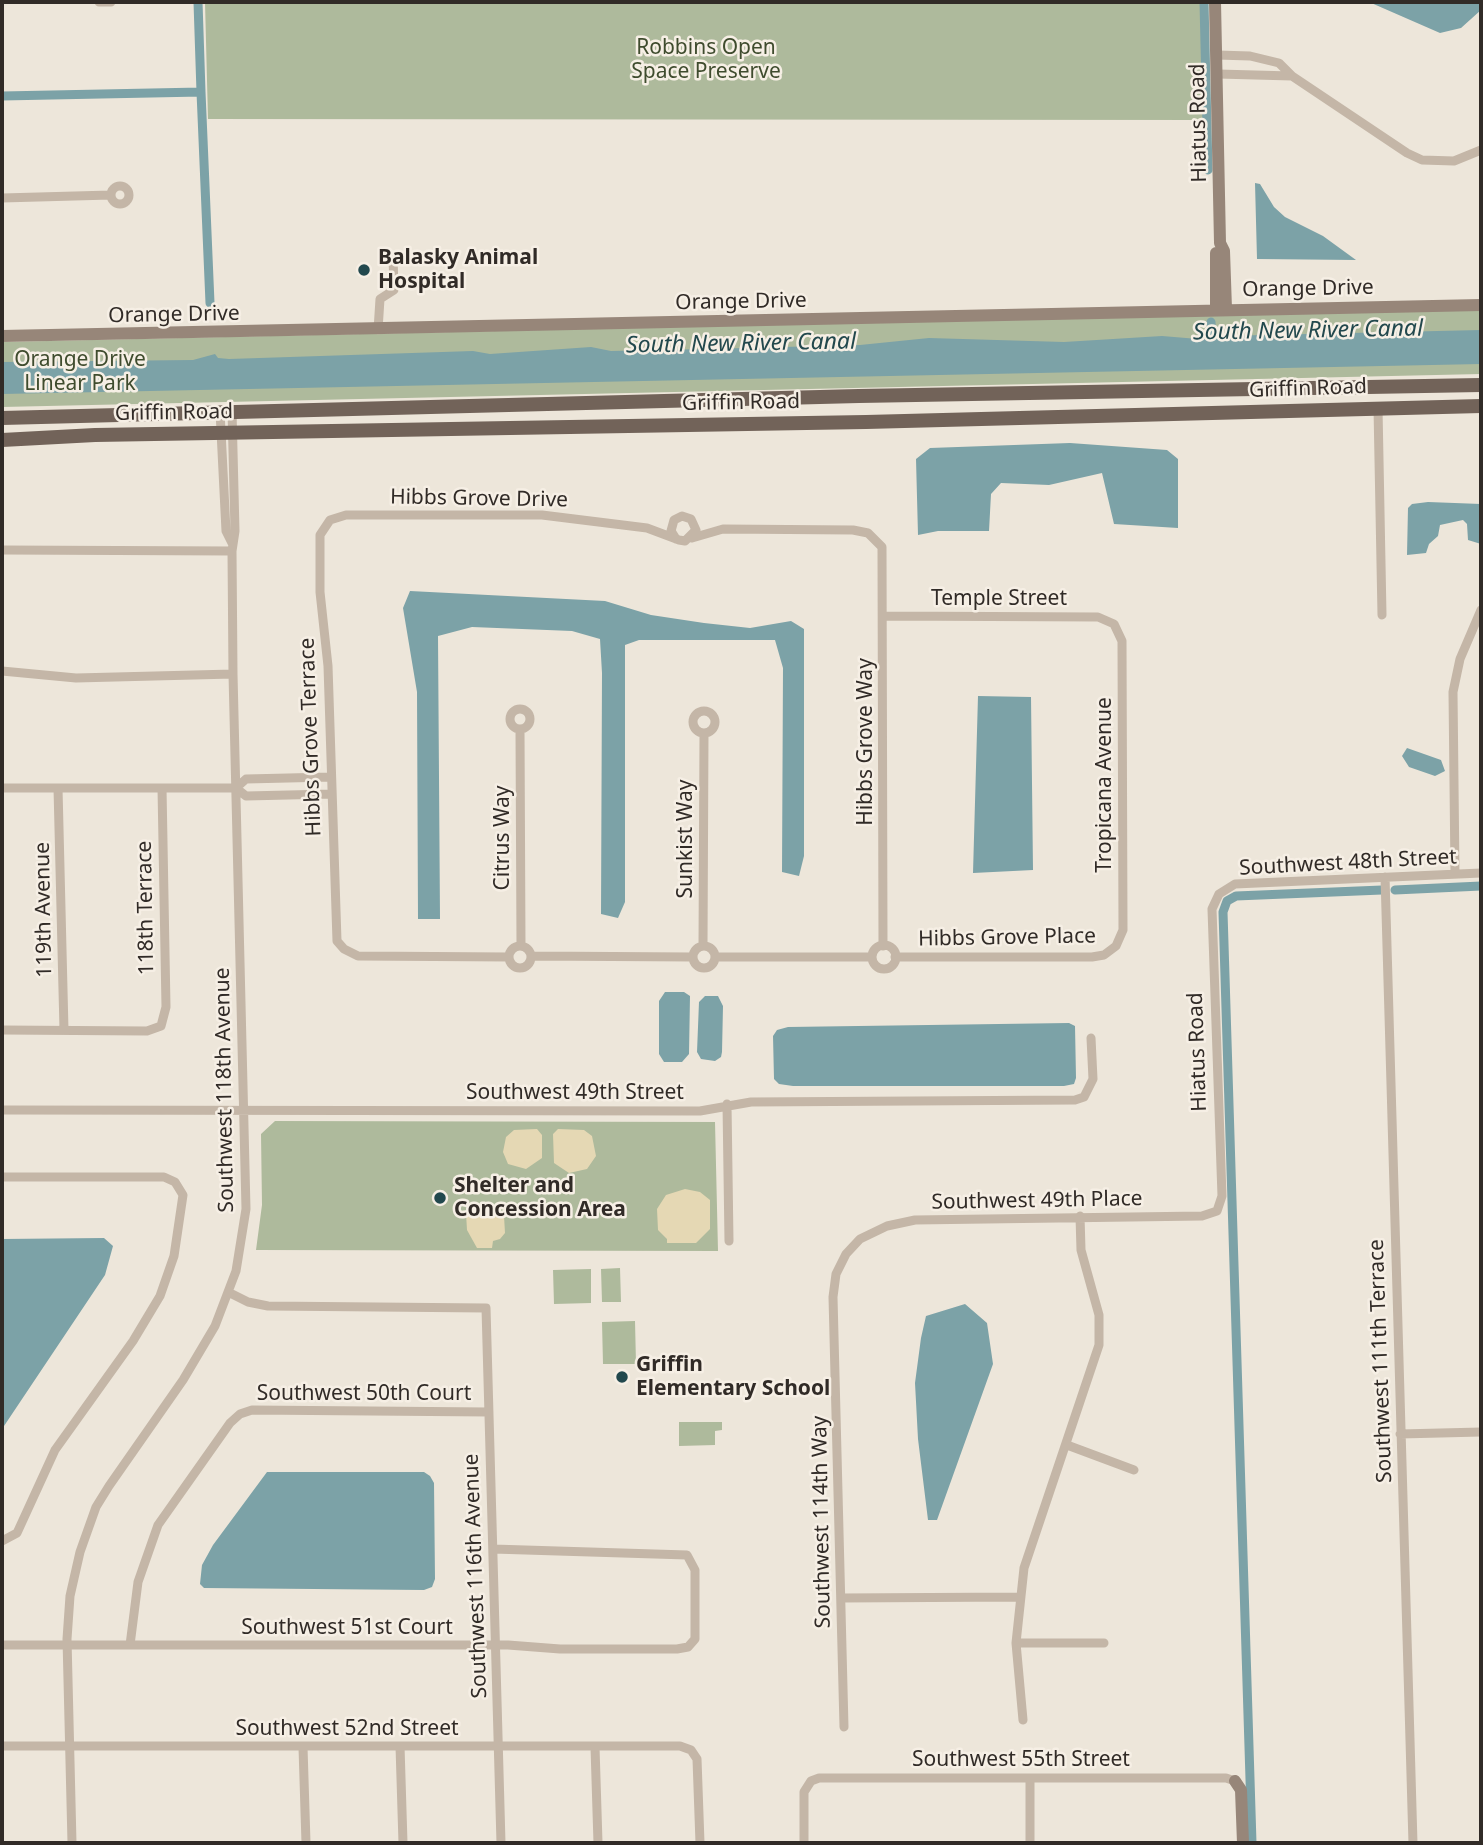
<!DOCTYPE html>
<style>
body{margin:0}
#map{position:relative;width:1483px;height:1845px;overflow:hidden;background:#ede6da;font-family:"Noto Sans",sans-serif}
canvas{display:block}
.frame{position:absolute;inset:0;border:4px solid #312b27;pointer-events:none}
</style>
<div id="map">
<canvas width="1483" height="1845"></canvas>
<div class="frame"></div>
</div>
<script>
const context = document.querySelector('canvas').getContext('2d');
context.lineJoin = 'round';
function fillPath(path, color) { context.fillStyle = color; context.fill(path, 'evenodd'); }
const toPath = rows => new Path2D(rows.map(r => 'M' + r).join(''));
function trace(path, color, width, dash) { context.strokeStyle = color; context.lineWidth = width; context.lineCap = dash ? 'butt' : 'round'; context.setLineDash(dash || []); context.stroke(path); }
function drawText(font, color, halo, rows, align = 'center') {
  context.font = font + ' "Noto Sans",sans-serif'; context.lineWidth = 5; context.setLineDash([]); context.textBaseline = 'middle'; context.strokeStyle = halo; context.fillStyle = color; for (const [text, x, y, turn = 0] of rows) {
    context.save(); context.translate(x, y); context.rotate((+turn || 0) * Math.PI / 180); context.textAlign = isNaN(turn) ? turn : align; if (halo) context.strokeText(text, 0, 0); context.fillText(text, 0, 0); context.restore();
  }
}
const green = toPath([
 [205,2,1203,2,1207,120,208,119],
 [1481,309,1481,374,2,407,2,342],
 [275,1121,715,1122,718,1251,256,1250,262,1205,261,1134],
 [620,1268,621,1302,602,1302,601,1269],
 [591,1269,591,1303,554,1304,553,1270],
 [635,1321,636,1364,603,1364,602,1322],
 [679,1422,722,1422,722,1430,715,1431,715,1445,679,1446]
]);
const sand = toPath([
 [537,1129,542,1135,542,1158,526,1169,508,1164,503,1152,506,1137,514,1130],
 [558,1129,584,1130,592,1136,596,1156,587,1169,569,1173,554,1163,553,1134],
 [685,1189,700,1192,710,1200,710,1229,696,1243,667,1243,667,1239,658,1230,657,1209,666,1195],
 [483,1207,497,1209,504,1216,505,1233,500,1239,493,1241,492,1248,477,1248,467,1230,466,1213]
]);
const water = toPath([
 [1369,2,1481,2,1481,10,1461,28,1440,33],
 [1255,183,1260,184,1274,207,1285,217,1323,236,1356,260,1257,259],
 [1208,329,1216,329,1220,336,1481,330,1481,364,2,394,2,362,193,360,215,354,218,358,229,359,473,351,490,354,591,347,611,351,706,349,860,345,929,338,1064,342,1162,336,1198,339,1208,333],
 [1070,443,1167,450,1178,459,1178,528,1114,524,1102,473,1049,485,1001,483,991,494,989,531,938,531,918,535,916,459,930,448],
 [1428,502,1481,504,1481,544,1468,540,1467,524,1463,520,1440,525,1438,536,1429,544,1426,553,1407,555,1408,508,1412,504],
 [410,591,605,601,651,615,704,623,750,628,791,621,804,629,804,856,799,876,782,872,783,668,775,640,639,640,625,645,625,902,618,918,601,914,602,673,600,639,572,631,472,627,438,636,440,919,418,919,417,692,403,608],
 [978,696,1031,697,1033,870,973,873],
 [1407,748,1441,760,1445,771,1435,776,1409,767,1402,756],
 [665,992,684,992,690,996,689,1054,682,1062,664,1062,659,1054,659,1001],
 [705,996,718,996,723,1006,722,1052,721,1057,715,1061,701,1059,697,1052,699,1002],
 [1069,1023,1075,1026,1076,1078,1074,1084,1064,1086,793,1086,779,1084,774,1079,773,1036,777,1030,788,1027],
 [104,1238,113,1246,105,1275,2,1429,2,1239],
 [965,1304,987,1323,993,1364,937,1520,928,1520,918,1439,915,1383,921,1338,926,1316],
 [267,1472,424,1472,430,1476,434,1483,435,1579,432,1587,424,1590,204,1588,200,1584,202,1565,213,1545]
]);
const canal = toPath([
 [198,2,201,92],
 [1204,2,1208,170],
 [2,96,201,92,210,303],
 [1211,322,1212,340],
 [1395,890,1481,886],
 [1252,1843,1223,912,1227,901,1236,896,1382,890]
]);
const street = toPath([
 [99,2,111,2],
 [1217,55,1250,56,1279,63,1292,76,1407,153,1422,160,1454,161,1481,150],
 [1218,74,1292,76],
 '111 195a9 9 0 1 1 18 0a9 9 0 1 1-18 0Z',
 [2,198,111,195],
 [378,330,380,299,394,290,393,256],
 [1378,408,1382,615],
 [220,411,226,531,232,543],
 [692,538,723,529,853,530,868,533,882,547,883,946],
 [2,550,232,551],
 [883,616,1098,617,1114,624,1122,641,1123,930,1116,946,1104,955,1092,957,895,957],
 [2,671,76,678,233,674],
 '510 719a10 10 0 1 1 20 0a10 10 0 1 1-20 0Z',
 '693 722a11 11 0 1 1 22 0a11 11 0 1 1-22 0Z',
 [520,730,521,946],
 [2,788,236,788,246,796,331,794],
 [58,788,64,1030],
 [236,788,246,779,330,777],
 [1455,874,1453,692,1460,659,1481,610],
 [1385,877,1413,1843],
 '872 957a12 12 0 1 1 24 0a12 12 0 1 1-24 0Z',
 '693 957a11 11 0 1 1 22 0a11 11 0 1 1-22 0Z',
 [703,946,704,733],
 '509 957a11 11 0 1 1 22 0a11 11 0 1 1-22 0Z',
 [531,956,693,957],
 [509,957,358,956,344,949,337,941,328,666,320,592,320,535,330,520,346,515,542,515,647,528,679,540,685,541,696,530,691,519,682,516,674,520,671,531,676,539],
 [715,957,872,957],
 [2,1030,147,1031,161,1026,166,1007,162,788],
 [727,1104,729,1241],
 [2,1110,700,1111,751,1102,1075,1100,1084,1097,1093,1079,1091,1038],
 [2,1177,164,1177,175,1182,183,1195,174,1256,160,1296,133,1341,55,1450,17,1533,2,1541],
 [230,1293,248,1302,268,1306,486,1308,501,1843],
 [1400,1434,1481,1432],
 [1067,1445,1134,1470],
 [841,1598,1020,1597],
 [1016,1643,1104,1643],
 [2,1645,508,1645,560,1649,677,1649,688,1647,695,1639,695,1570,687,1555,493,1549],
 [130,1645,138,1582,158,1525,230,1423,240,1414,252,1410,489,1412],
 [1023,1720,1016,1643,1024,1568,1099,1345,1099,1315,1081,1250,1080,1216],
 [844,1727,833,1297,836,1274,846,1254,860,1239,887,1226,915,1220,1202,1216,1217,1211,1222,1196,1212,909,1219,894,1235,884,1481,873],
 [2,1746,680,1746,691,1750,697,1759,700,1843],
 [400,1746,403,1843],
 [303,1747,306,1843],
 [595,1747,598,1843],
 [1030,1778,1030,1843],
 [72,1843,67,1639,70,1596,80,1552,96,1507,109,1486,183,1380,215,1326,236,1271,246,1209,233,674,232,551,235,531,232,411],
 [804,1843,804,1792,811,1781,819,1778,1226,1778,1235,1781]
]);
const secondary = toPath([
 [1215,2,1220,243,1224,251,1226,309],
 [1216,253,1216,310],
 [2,336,1481,305],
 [1235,1781,1241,1790,1243,1843]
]);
const primary = toPath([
 [2,418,859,396,1481,385],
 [2,440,95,435,866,422,1481,406]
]);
const markers = [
 [364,270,7,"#22484d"],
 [440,1198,7,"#22484d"],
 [622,1377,7,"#22484d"]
];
const parkNames = [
 ["Robbins Open",706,48],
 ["Space Preserve",706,72],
 ["Orange Drive",80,360],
 ["Linear Park",80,384]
];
const streetNames = [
 ["Hiatus Road",1199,123,-91],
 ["Orange Drive",1308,289,-1],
 ["Orange Drive",741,302,-1],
 ["Orange Drive",174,315,-1],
 ["Griffin Road",1308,389,-2],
 ["Griffin Road",741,403,-1],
 ["Griffin Road",174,413,-1],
 ["Hibbs Grove Drive",479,499,1],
 ["Temple Street",999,599],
 ["Hibbs Grove Terrace",311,737,-92],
 ["Hibbs Grove Way",866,742,-90],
 ["Tropicana Avenue",1105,785,-90],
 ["Citrus Way",503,838,-90],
 ["Sunkist Way",686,839,-90],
 ["Southwest 48th Street",1348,863,-3],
 ["118th Terrace",146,908,-91],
 ["119th Avenue",44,910,-91],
 ["Hibbs Grove Place",1007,938,-1],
 ["Hiatus Road",1198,1052,-92],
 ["Southwest 118th Avenue",225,1090,-91],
 ["Southwest 49th Street",575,1093],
 ["Southwest 49th Place",1037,1201,-1],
 ["Southwest 111th Terrace",1381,1361,-92],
 ["Southwest 50th Court",364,1394],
 ["Southwest 114th Way",822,1522,-91],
 ["Southwest 116th Avenue",476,1576,-92],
 ["Southwest 51st Court",347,1628],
 ["Southwest 52nd Street",347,1729],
 ["Southwest 55th Street",1021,1760]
];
const poiNames = [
 ["Balasky Animal",378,258],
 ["Hospital",378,282],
 ["Shelter and",454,1186],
 ["Concession Area",454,1210],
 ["Griffin",636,1365],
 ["Elementary School",636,1389]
];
const waterNames = [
 ["South New River Canal",1308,331,-1],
 ["South New River Canal",741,344,-1]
];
fillPath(green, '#aeba9c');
fillPath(sand, '#e5d8b4');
fillPath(water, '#7ca2a7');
trace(canal, '#7ca2a7', 9);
trace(street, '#c4b6a7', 9);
trace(secondary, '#978679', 12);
trace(primary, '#726359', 14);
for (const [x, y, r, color] of markers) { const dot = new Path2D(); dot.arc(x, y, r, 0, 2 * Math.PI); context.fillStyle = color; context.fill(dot); trace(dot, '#f6efe5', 2.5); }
drawText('21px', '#3f4c2e', '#f6efe5', parkNames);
drawText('21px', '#312b27', '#f6efe5', streetNames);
drawText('bold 21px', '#312b27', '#f6efe5', poiNames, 'left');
drawText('italic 23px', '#22484d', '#f6efe5', waterNames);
</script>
